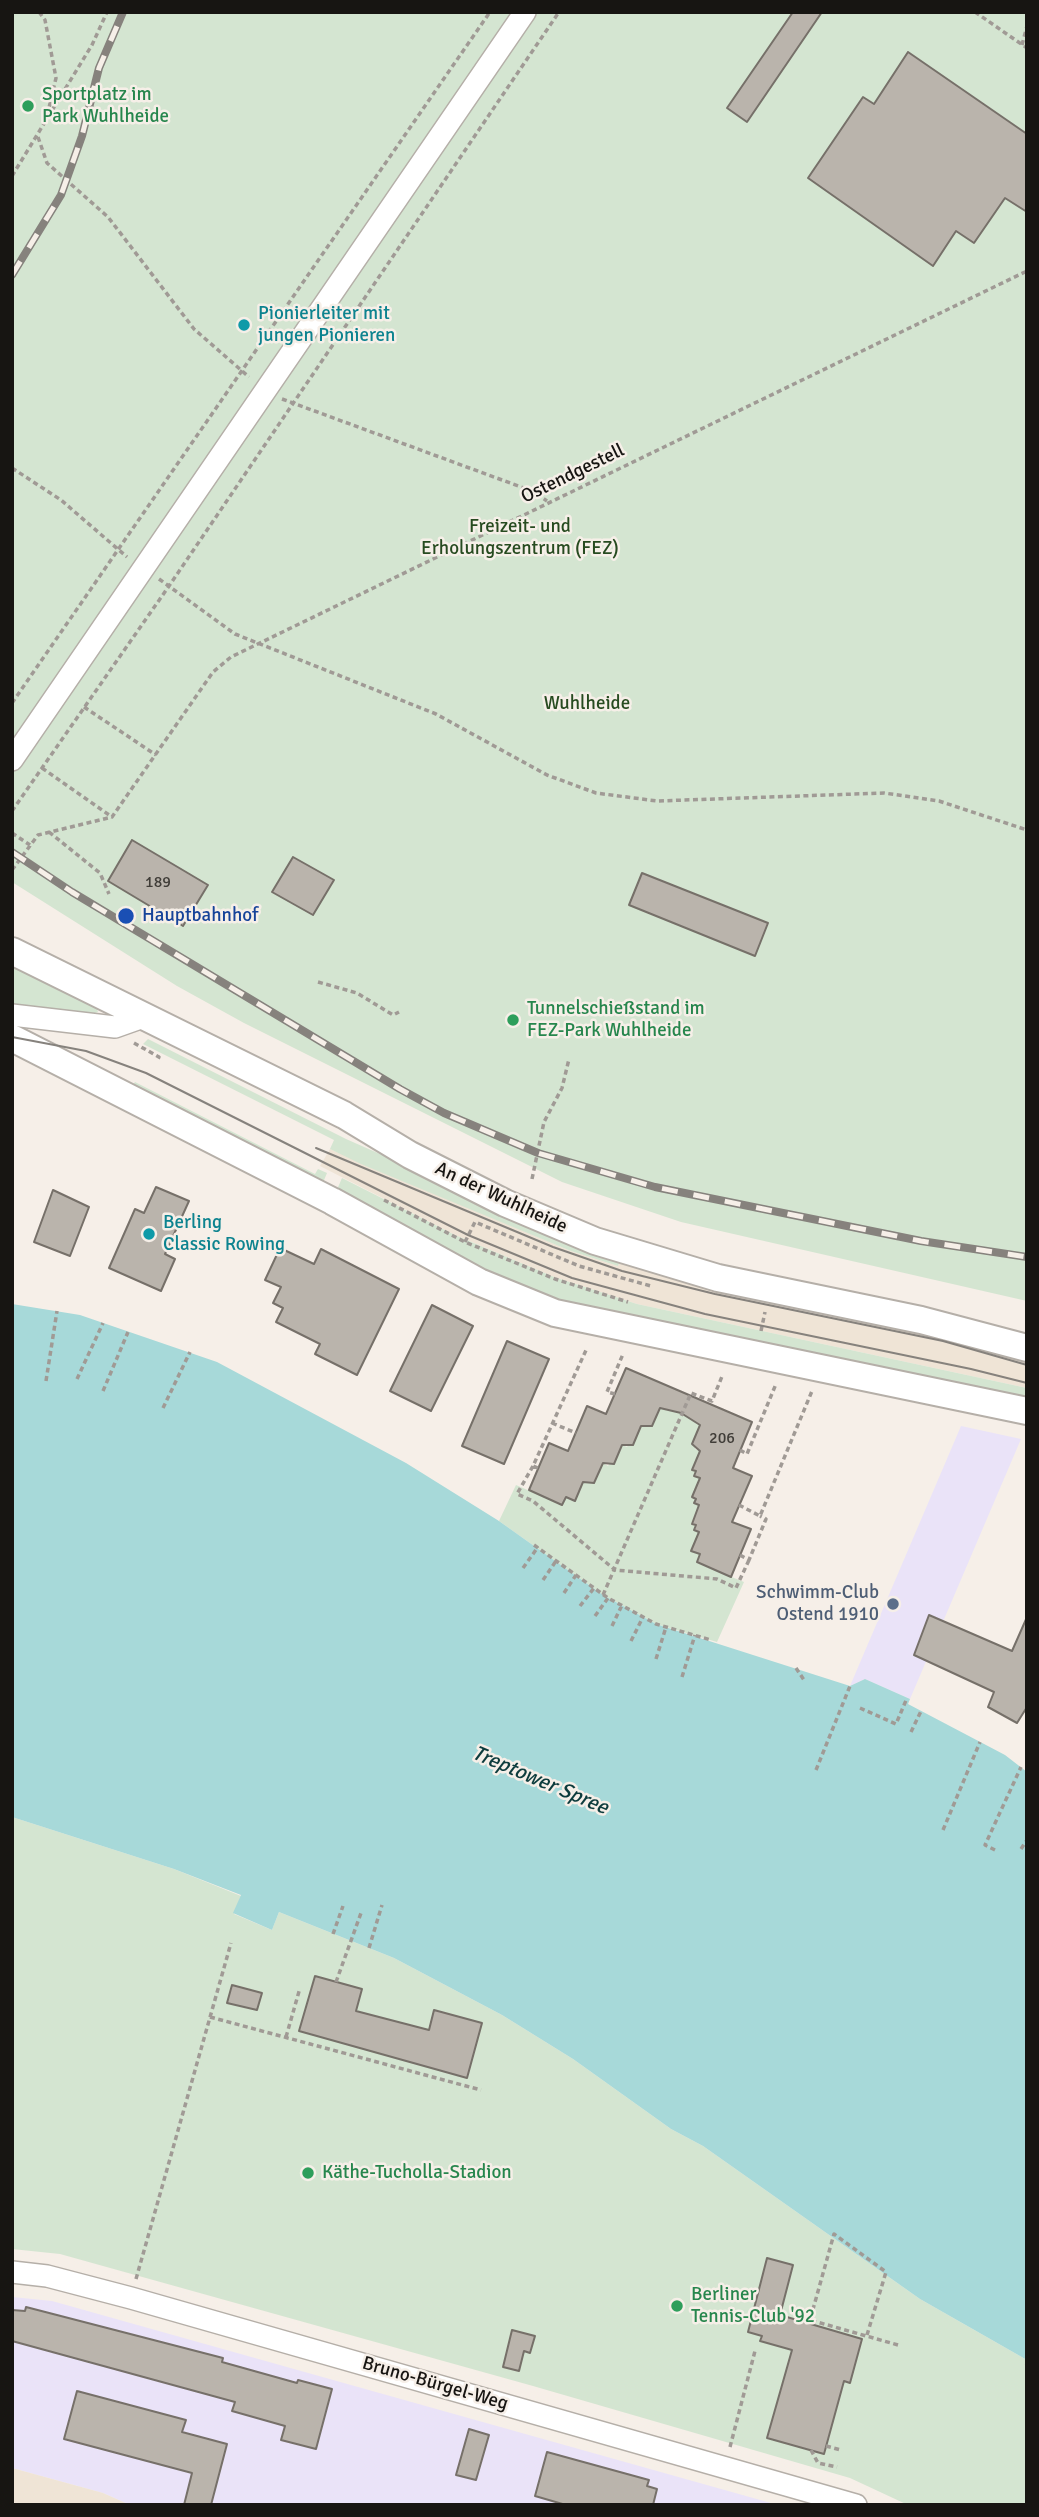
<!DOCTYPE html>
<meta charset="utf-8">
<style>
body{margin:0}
#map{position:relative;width:1039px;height:2517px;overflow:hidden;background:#f6efe8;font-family:Signika,sans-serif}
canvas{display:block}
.frame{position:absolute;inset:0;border:14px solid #171512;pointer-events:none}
</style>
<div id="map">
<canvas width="1039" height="2517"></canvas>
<div class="frame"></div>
</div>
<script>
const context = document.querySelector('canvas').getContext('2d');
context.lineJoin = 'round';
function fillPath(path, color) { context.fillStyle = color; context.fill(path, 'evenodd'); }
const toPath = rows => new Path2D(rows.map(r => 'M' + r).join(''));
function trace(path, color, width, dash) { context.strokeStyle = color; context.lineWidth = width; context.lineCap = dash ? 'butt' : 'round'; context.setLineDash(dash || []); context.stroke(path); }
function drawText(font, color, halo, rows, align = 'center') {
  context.font = font + ' Signika,sans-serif'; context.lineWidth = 5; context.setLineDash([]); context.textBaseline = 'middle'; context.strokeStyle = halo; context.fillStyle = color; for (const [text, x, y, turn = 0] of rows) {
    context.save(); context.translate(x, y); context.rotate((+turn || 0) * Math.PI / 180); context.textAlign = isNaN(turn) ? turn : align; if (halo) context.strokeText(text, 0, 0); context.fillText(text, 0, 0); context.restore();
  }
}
const commercial = toPath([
 [961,1426,1021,1439,910,1699,865,1679,850,1686],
 [12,2297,52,2301,778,2505,130,2505,103,2493,12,2468]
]);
const built = toPath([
 [330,1149,571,1251,618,1266,620,1260,973,1345,1027,1362,1027,1388,637,1304,554,1277,455,1235,320,1166],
 [12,2468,103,2493,130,2505,12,2505]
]);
const green = toPath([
 [12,12,1027,12,1027,1301,681,1222,562,1182,244,1023,177,986,12,882],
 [12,964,97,1009,98,1012,92,1014,12,1004],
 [148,1039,346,1139,620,1260,618,1266,571,1251,361,1164,330,1149,334,1140,143,1044],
 [135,1082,315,1174,318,1169,327,1173,322,1185,133,1085],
 [342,1178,455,1235,554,1277,637,1304,1027,1388,1027,1398,583,1310,521,1290,336,1192],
 [667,1406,696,1419,695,1422,700,1425,695,1449,700,1451,692,1470,696,1471,694,1476,700,1478,692,1497,699,1505,692,1523,699,1532,692,1550,700,1554,697,1563,744,1582,717,1642,656,1624,603,1595,499,1521,516,1485,562,1505,566,1497,575,1501,583,1482,595,1482,603,1463,608,1466,622,1445,627,1447,641,1426,652,1426,660,1408,665,1410],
 [12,1817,174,1869,241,1896,234,1914,272,1930,279,1912,394,1958,502,2015,573,2059,671,2129,703,2146,920,2299,1027,2360,1027,2505,908,2505,850,2478,533,2386,60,2254,12,2249]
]);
const water = toPath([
 [12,1304,80,1315,217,1362,406,1463,499,1521,603,1595,656,1624,850,1686,865,1679,910,1699,908,1704,1005,1755,1027,1772,1027,2360,920,2299,703,2146,671,2129,573,2059,502,2015,394,1958,279,1912,272,1930,233,1913,241,1895,174,1869,12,1817]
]);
const building = toPath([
 [793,12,822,12,747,122,727,108,793,12],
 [908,52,1027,134,1027,212,1005,198,974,243,956,231,933,266,808,178,863,97,874,104,908,52],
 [132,840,208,885,183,926,108,881,132,840],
 [293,857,334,880,313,915,272,892,293,857],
 [642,873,768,923,755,956,629,905,642,873],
 [156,1187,189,1201,165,1254,175,1259,161,1291,109,1268,135,1209,144,1213,156,1187],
 [53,1190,89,1207,70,1256,34,1242,53,1190],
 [280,1248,314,1264,321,1249,399,1289,357,1375,315,1354,320,1344,276,1322,283,1308,273,1303,281,1287,265,1280,280,1248],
 [432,1305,473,1326,431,1411,390,1391,432,1305],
 [507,1341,549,1359,504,1464,462,1446,507,1341],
 [626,1368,752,1422,733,1468,752,1476,732,1522,751,1529,731,1577,697,1562,700,1554,691,1551,699,1532,694,1530,696,1525,692,1524,699,1505,694,1503,696,1499,692,1497,700,1478,694,1476,696,1471,692,1470,700,1451,692,1444,700,1425,681,1413,660,1408,652,1426,641,1426,633,1445,622,1445,614,1464,603,1463,594,1483,583,1482,575,1501,566,1497,562,1505,529,1490,549,1443,568,1451,587,1406,606,1414,626,1368],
 [929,1615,1012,1651,1027,1617,1027,1707,1017,1723,988,1707,994,1692,914,1655,929,1615],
 [315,1976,362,1989,356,2011,429,2030,434,2010,482,2023,467,2078,299,2031,315,1976],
 [232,1985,262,1993,257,2010,227,2003,232,1985],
 [767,2258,793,2265,780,2315,862,2339,850,2383,844,2381,824,2454,767,2438,792,2350,760,2341,762,2336,748,2332,767,2258],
 [26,2307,223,2358,222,2362,297,2383,298,2380,332,2389,316,2449,281,2440,285,2426,232,2411,235,2402,12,2341,12,2310,25,2311,26,2307],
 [512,2330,535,2336,530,2353,524,2351,519,2371,503,2367,512,2330],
 [77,2391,186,2420,182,2432,227,2444,211,2505,184,2505,192,2473,64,2439,77,2391],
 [469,2429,489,2435,476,2480,456,2475,469,2429],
 [547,2452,649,2480,647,2486,657,2489,653,2505,566,2505,535,2496,547,2452]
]);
const path = toPath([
 [39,12,45,20,56,78,48,112],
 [975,12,1027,48],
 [1022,45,1027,26],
 [38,137,47,163,108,217,194,329,249,377],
 [12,176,92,45,107,12],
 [282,399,532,491,547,501],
 [12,468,61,500,127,557],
 [159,579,235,634,436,714,547,775,596,793,657,801,884,793,939,801,1027,830],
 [12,703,490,12],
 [84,707,156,755],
 [42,768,112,817],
 [12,811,169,586,559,12],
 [49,832,100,873,109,894],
 [12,833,30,845],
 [12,870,38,835,112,817,213,672,231,657,1027,271],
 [318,982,357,993,393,1015,399,1012],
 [134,1043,159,1057,157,1061],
 [532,1179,544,1122,562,1088,569,1059],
 [384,1200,465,1242,555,1279,628,1302],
 [465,1242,475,1222,579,1266,651,1286],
 [761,1331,765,1312],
 [77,1379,103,1323],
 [46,1381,57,1311],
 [103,1391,128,1332],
 [615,1394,607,1392,623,1354],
 [163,1408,190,1352],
 [552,1423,576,1433],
 [740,1450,747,1454,776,1384],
 [533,1466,517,1494,533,1501,615,1570,717,1579,736,1588,749,1560],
 [538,1468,533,1466,587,1348],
 [739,1505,760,1516,812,1391],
 [534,1545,608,1598,656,1624,711,1640],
 [740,1555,749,1560,766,1519,760,1516],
 [523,1568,538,1547],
 [543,1580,556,1561],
 [564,1593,576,1575],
 [603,1595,691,1393,712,1401,723,1374],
 [580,1606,594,1588],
 [595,1616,608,1598],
 [612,1626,622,1605],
 [631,1641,643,1617],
 [656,1659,666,1627],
 [796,1668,804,1680],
 [682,1677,695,1635],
 [860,1708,896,1724,907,1698],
 [911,1732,921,1711],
 [816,1770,850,1686],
 [943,1830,980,1742],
 [1021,1849,1027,1840],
 [995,1850,985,1845,1021,1767],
 [333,1934,343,1906],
 [369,1948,382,1905],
 [336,1982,361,1913],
 [210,2017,481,2090],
 [286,2037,300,1988],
 [136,2279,231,1943],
 [867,2335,886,2272,834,2234,810,2320,898,2345],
 [1026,2366,1027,2365],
 [826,2446,841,2450],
 [730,2447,755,2351],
 [811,2450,818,2463,837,2467]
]);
const minor = toPath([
 [12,760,525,12],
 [12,1015,115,1027,146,1016],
 [12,2272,47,2276,131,2298,856,2505]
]);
const major = toPath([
 [12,951,344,1115,410,1155,505,1203,595,1241,718,1278,921,1320,1027,1348],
 [12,1038,332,1201,479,1282,555,1313,1027,1411]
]);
const tram = toPath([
 [12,1037,86,1051,146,1073,468,1235,572,1278,705,1314,971,1369,1027,1383],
 [316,1148,553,1247,622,1271,715,1294,943,1341,1027,1365]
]);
const rail = toPath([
 [12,275,61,195,82,136,99,68,123,12],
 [12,852,72,892,400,1089,444,1113,538,1153,655,1187,921,1241,1027,1257]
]);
const markers = [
 [28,106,7,"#2e9e5b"],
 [244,325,7,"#0f9aa8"],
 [126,916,9,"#1a4fb4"],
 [513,1020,7,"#2e9e5b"],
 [149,1234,7,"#0f9aa8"],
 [893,1604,7,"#5c6f8a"],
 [308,2173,7,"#2e9e5b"],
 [677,2306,7,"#2e9e5b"]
];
const numberNames = [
 ["189",158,883],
 ["206",722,1439]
];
const leisureNames = [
 ["Sportplatz im",42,95],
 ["Park Wuhlheide",42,117],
 ["Tunnelschießstand im",527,1009],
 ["FEZ-Park Wuhlheide",527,1031],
 ["Käthe-Tucholla-Stadion",322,2173],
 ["Berliner",691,2295],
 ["Tennis-Club '92",691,2317]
];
const cultureNames = [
 ["Pionierleiter mit",258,314],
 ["jungen Pionieren",258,336],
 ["Berling",163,1223],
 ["Classic Rowing",163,1245]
];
const streetNames = [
 ["Ostendgestell",573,474,-26],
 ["An der Wuhlheide",501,1198,25],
 ["Bruno-Bürgel-Weg",435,2384,16]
];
const parkNames = [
 ["Freizeit- und",520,527],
 ["Erholungszentrum (FEZ)",520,549],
 ["Wuhlheide",587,704]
];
const transitNames = [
 ["Hauptbahnhof",142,916]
];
const serviceNames = [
 ["Schwimm-Club",879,1593],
 ["Ostend 1910",879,1615]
];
const waterNames = [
 ["Treptower Spree",540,1781,23]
];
fillPath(commercial, '#eae3f8');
fillPath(built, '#efe4d6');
fillPath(green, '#d4e5d1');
fillPath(water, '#a7d9d9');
fillPath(building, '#bab4ac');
trace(building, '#767069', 2);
trace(minor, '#b5afa8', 24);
trace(major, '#b5afa8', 30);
trace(path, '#a09a95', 3.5, [5, 3.5]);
trace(minor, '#fff', 21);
trace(major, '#fff', 26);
trace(tram, '#86827d', 2);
trace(rail, '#86827d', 8);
trace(rail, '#f6efe8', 5, [16]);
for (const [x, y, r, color] of markers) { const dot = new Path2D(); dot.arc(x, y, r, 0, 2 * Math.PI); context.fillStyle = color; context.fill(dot); trace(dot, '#f6efe8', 2.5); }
drawText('16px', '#403d38', null, numberNames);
drawText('19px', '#27864d', '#f6efe8', leisureNames, 'left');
drawText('19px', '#0d838f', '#f6efe8', cultureNames, 'left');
drawText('19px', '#171512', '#f6efe8', streetNames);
drawText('19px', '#274b20', '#f6efe8', parkNames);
drawText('19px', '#164399', '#f6efe8', transitNames, 'left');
drawText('19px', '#4e5e75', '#f6efe8', serviceNames, 'right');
drawText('italic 21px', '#0d3c3d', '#f6efe8', waterNames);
</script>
